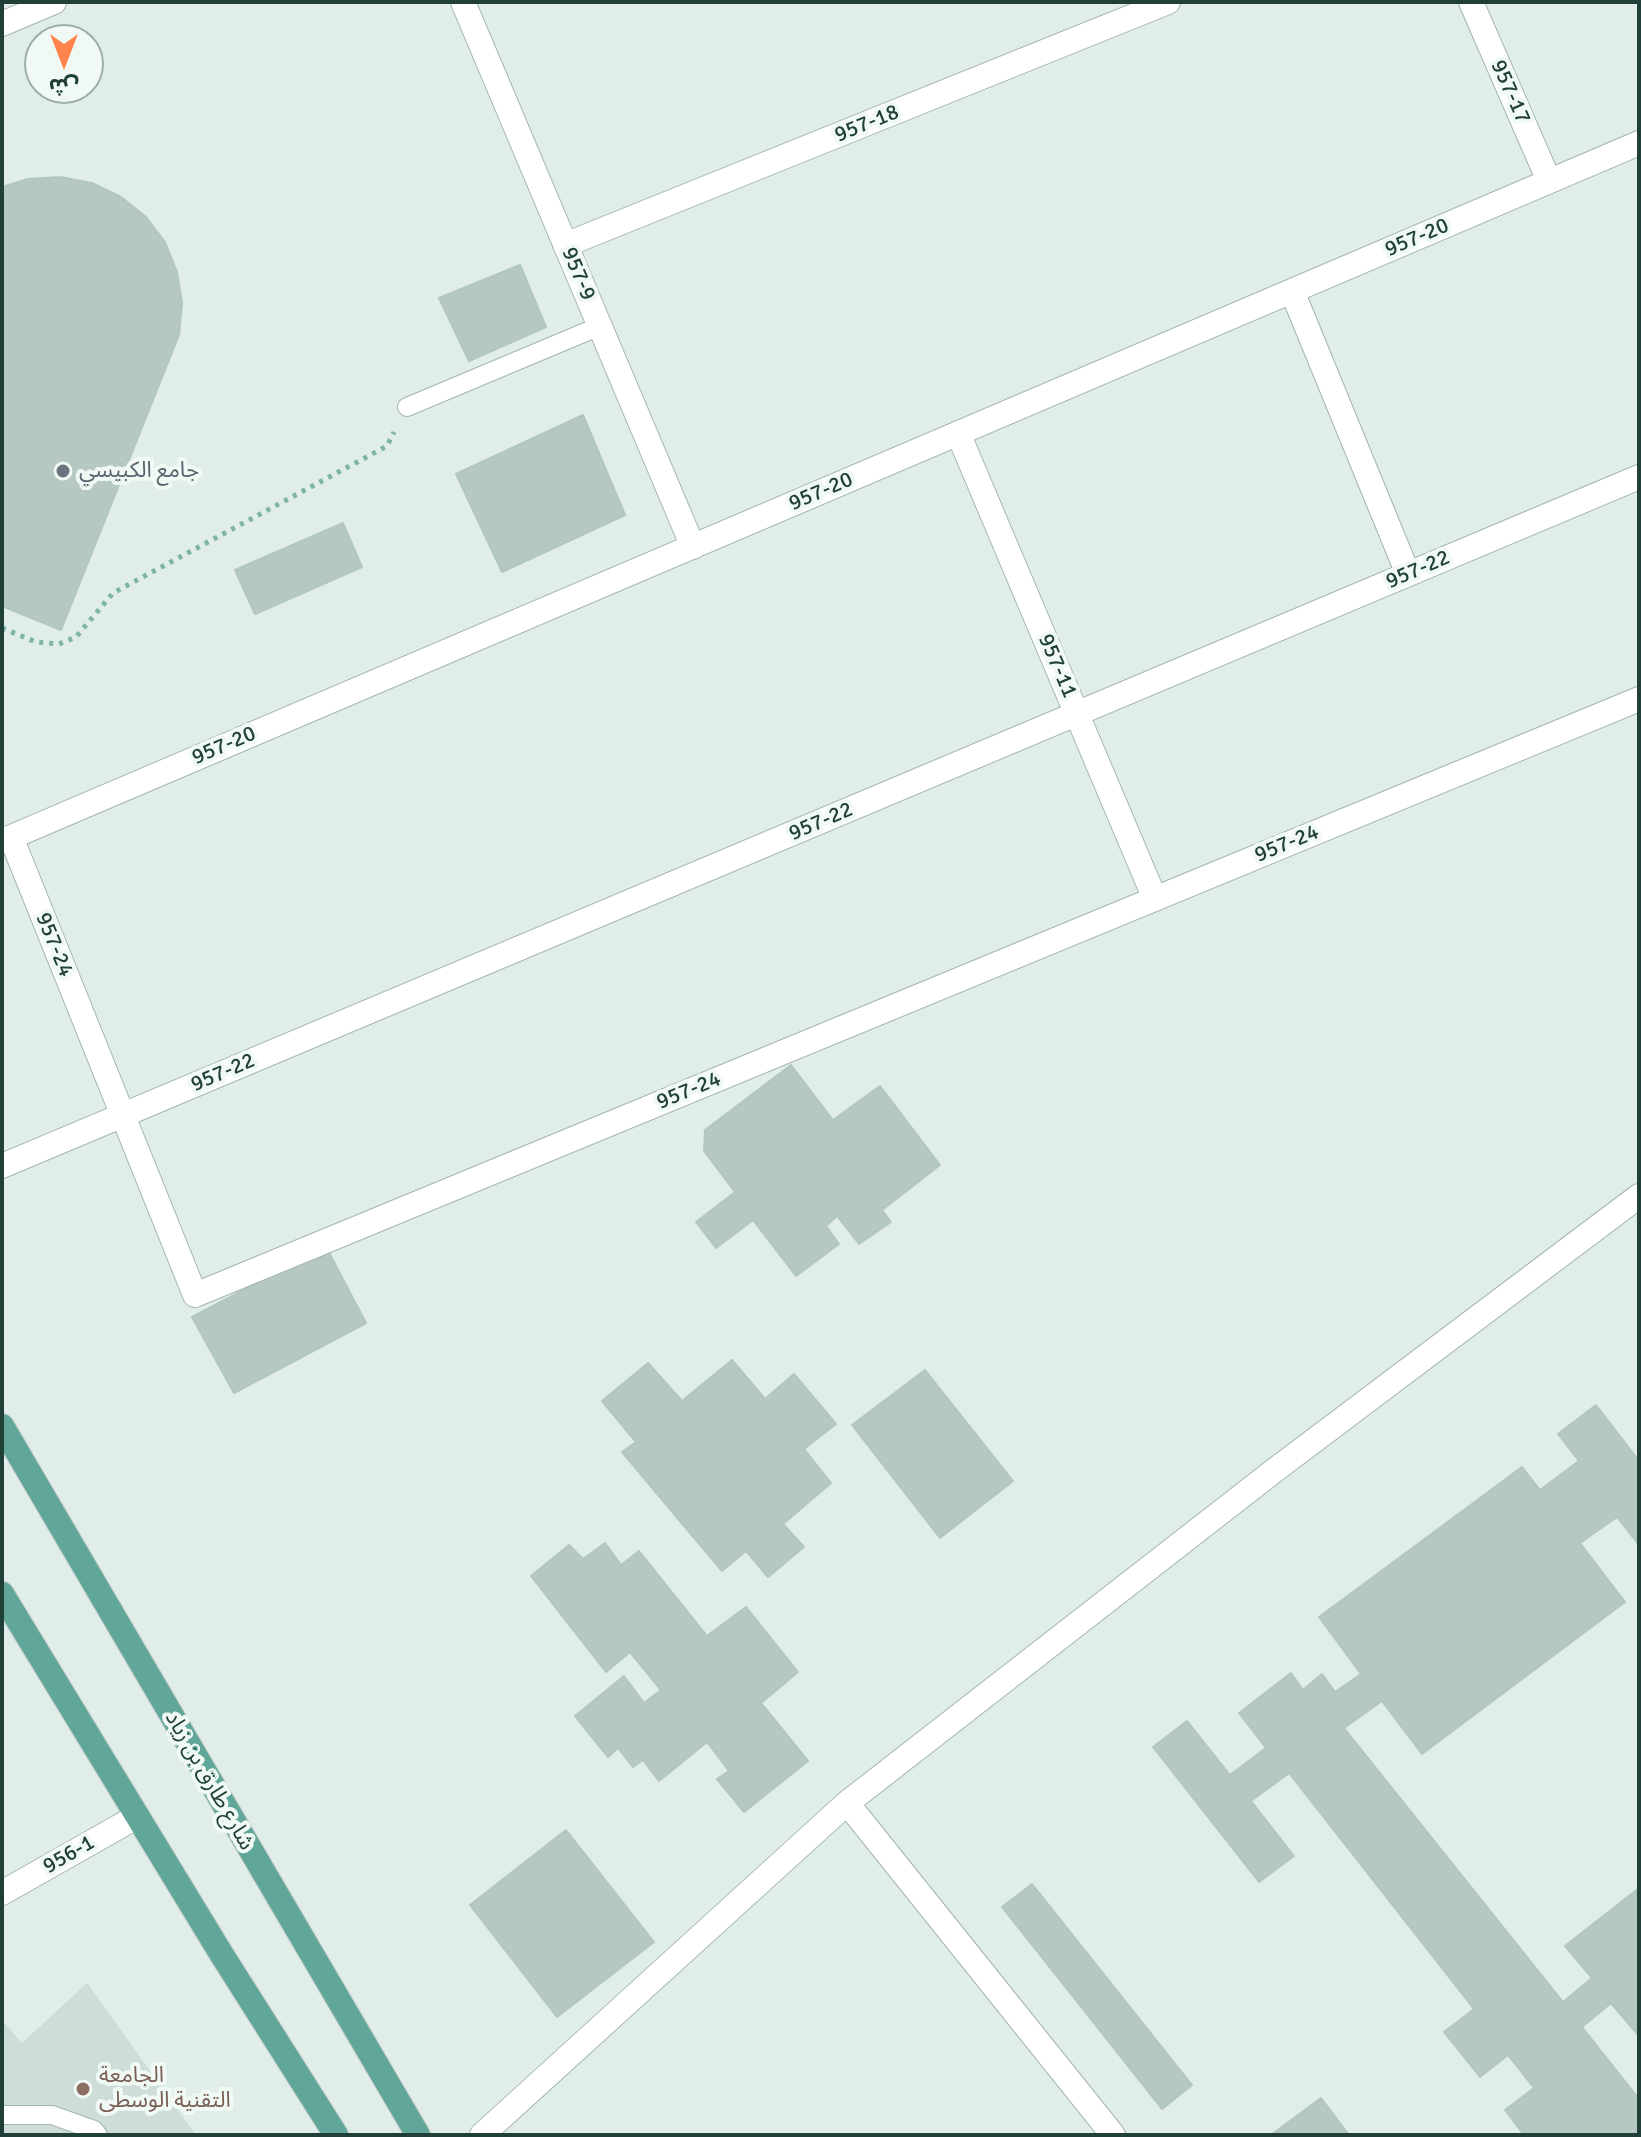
<!DOCTYPE html>
<meta charset="utf-8">
<style>
body{margin:0}
#map{position:relative;width:1641px;height:2137px;overflow:hidden;background:#e0ede8;font-family:Signika,"Noto Sans Arabic",sans-serif}
canvas{display:block}
.frame{position:absolute;inset:0;border:4px solid #1f3f38;pointer-events:none}
.north{position:absolute;left:24px;top:24px;width:80px;height:80px;box-sizing:border-box;background:#f1f9f5;border:2px solid #9dafa9;border-radius:50%;rotate:180deg;font-size:22px;font-weight:700;line-height:32px;text-align:center;color:#1f3f38}
.north::after{content:'';display:block;margin:auto;width:28px;height:36px;background:#ff834c;clip-path:polygon(50% 0,100% 100%,50% 72%,0 100%)}
</style>
<div id="map">
<canvas width="1641" height="2137"></canvas>
<div class="frame"></div>
<div class="north">ش</div>
</div>
<script>
const context = document.querySelector('canvas').getContext('2d');
context.lineJoin = 'round';
function fillPath(path, color) { context.fillStyle = color; context.fill(path, 'evenodd'); }
const toPath = rows => new Path2D(rows.map(r => 'M' + r).join(''));
function trace(path, color, width, dash) { context.strokeStyle = color; context.lineWidth = width; context.lineCap = dash ? 'butt' : 'round'; context.setLineDash(dash || []); context.stroke(path); }
function drawText(font, color, halo, rows, align = 'center') {
  context.font = font + ' Signika,"Noto Sans Arabic",sans-serif'; context.lineWidth = 8; context.setLineDash([]); context.textBaseline = 'middle'; context.strokeStyle = halo; context.fillStyle = color; for (const [text, x, y, turn = 0] of rows) {
    context.save(); context.translate(x, y); context.rotate((+turn || 0) * Math.PI / 180); context.textAlign = isNaN(turn) ? turn : align; if (halo) context.strokeText(text, 0, 0); context.fillText(text, 0, 0); context.restore();
  }
}
const built = toPath([
 [87,1983,196,2135,2,2135,2,2020,22,2043]
]);
const building = toPath([
 [60,177,92,183,121,197,146,217,165,242,177,272,182,303,179,335,61,630,2,606,2,187,28,179,60,177],
 [520,265,546,327,469,361,439,298,520,265],
 [583,415,625,515,502,572,456,474,583,415],
 [343,523,362,567,255,614,235,570,343,523],
 [791,1065,833,1120,880,1086,940,1165,882,1210,891,1222,859,1244,837,1216,826,1226,839,1244,796,1276,753,1220,716,1248,696,1222,735,1192,704,1151,705,1130,791,1065],
 [326,1247,366,1323,234,1393,192,1317,326,1247],
 [732,1360,765,1399,794,1374,836,1424,804,1449,831,1483,783,1524,804,1547,768,1577,746,1551,722,1571,622,1452,636,1442,602,1401,648,1363,682,1401,732,1360],
 [925,1370,1013,1481,940,1538,852,1425,925,1370],
 [1596,1405,1639,1461,1639,1545,1617,1517,1580,1543,1625,1602,1422,1754,1382,1701,1344,1728,1563,2002,1592,1978,1565,1946,1639,1888,1639,2036,1611,2003,1582,2027,1639,2099,1639,2134,1524,2135,1505,2110,1534,2088,1508,2055,1480,2077,1444,2032,1474,2009,1289,1773,1251,1801,1294,1856,1259,1882,1153,1747,1187,1721,1230,1775,1266,1748,1239,1713,1291,1673,1303,1690,1322,1674,1335,1692,1361,1674,1319,1617,1522,1467,1540,1490,1579,1461,1558,1434,1596,1405],
 [605,1543,621,1565,639,1551,707,1636,746,1607,798,1672,761,1703,808,1761,744,1812,717,1779,729,1771,707,1742,659,1781,643,1760,633,1767,618,1748,608,1757,575,1716,624,1676,644,1703,661,1690,630,1652,606,1672,531,1576,569,1545,583,1559,605,1543],
 [566,1830,654,1942,557,2017,470,1905,566,1830],
 [1032,1884,1192,2085,1162,2109,1002,1907,1032,1884],
 [1321,2098,1349,2135,1271,2135,1321,2098]
]);
const path = toPath([
 [2,628,36,642,59,644,76,637,113,593,387,446,394,432]
]);
const service = toPath([
 [407,407,600,326],
 [2,2115,52,2115,94,2130,98,2135]
]);
const minor = toPath([
 [463,2,693,547],
 [1471,2,1549,181],
 [2,24,54,2],
 [565,245,1168,2],
 [1292,291,1408,574],
 [958,433,1155,899],
 [11,837,195,1295,1639,699],
 [2,841,1639,143],
 [2,1166,1639,477],
 [847,1803,1113,2135],
 [2,1893,136,1817],
 [482,2135,847,1803,1275,1470,1639,1196]
]);
const primary = toPath([
 [2,1426,418,2135],
 [2,1594,222,1955,336,2135]
]);
const markers = [
 [63,471,8,"#6b7280"],
 [83,2089,8,"#8d6e63"]
];
const streetNames = [
 ["957-17",1510,92,66],
 ["957-18",867,124,-22],
 ["957-20",1417,238,-23],
 ["957-9",578,274,67],
 ["957-20",821,492,-23],
 ["957-22",1418,570,-23],
 ["957-11",1057,666,67],
 ["957-20",224,746,-23],
 ["957-22",821,822,-23],
 ["957-24",1287,844,-22],
 ["957-24",54,945,68],
 ["957-22",223,1073,-23],
 ["957-24",689,1091,-22],
 ["شارع طارق بن زياد",209,1781,60],
 ["956-1",69,1855,-30]
];
const worshipNames = [
 ["جامع الكبيسي",79,471]
];
const educationNames = [
 ["الجامعة",99,2076],
 ["التقنية الوسطى",99,2101]
];
fillPath(built, '#ceddd7');
fillPath(building, '#b5c8c1');
trace(building, '#b2c7bf', 2);
trace(service, '#a2b5b0', 20);
trace(minor, '#a2b5b0', 26);
trace(primary, '#c0c9c7', 26);
trace(path, '#7db4a6', 5, [4, 6]);
trace(service, '#fff', 18);
trace(minor, '#fff', 24);
trace(primary, '#60a799', 24);
for (const [x, y, r, color] of markers) { const dot = new Path2D(); dot.arc(x, y, r, 0, 2 * Math.PI); context.fillStyle = color; context.fill(dot); trace(dot, '#f1f9f5', 3); }
drawText('22px', '#1f3f38', '#f1f9f5', streetNames);
drawText('22px', '#5b616d', '#f1f9f5', worshipNames, 'left');
drawText('22px', '#785e54', '#f1f9f5', educationNames, 'left');
</script>
